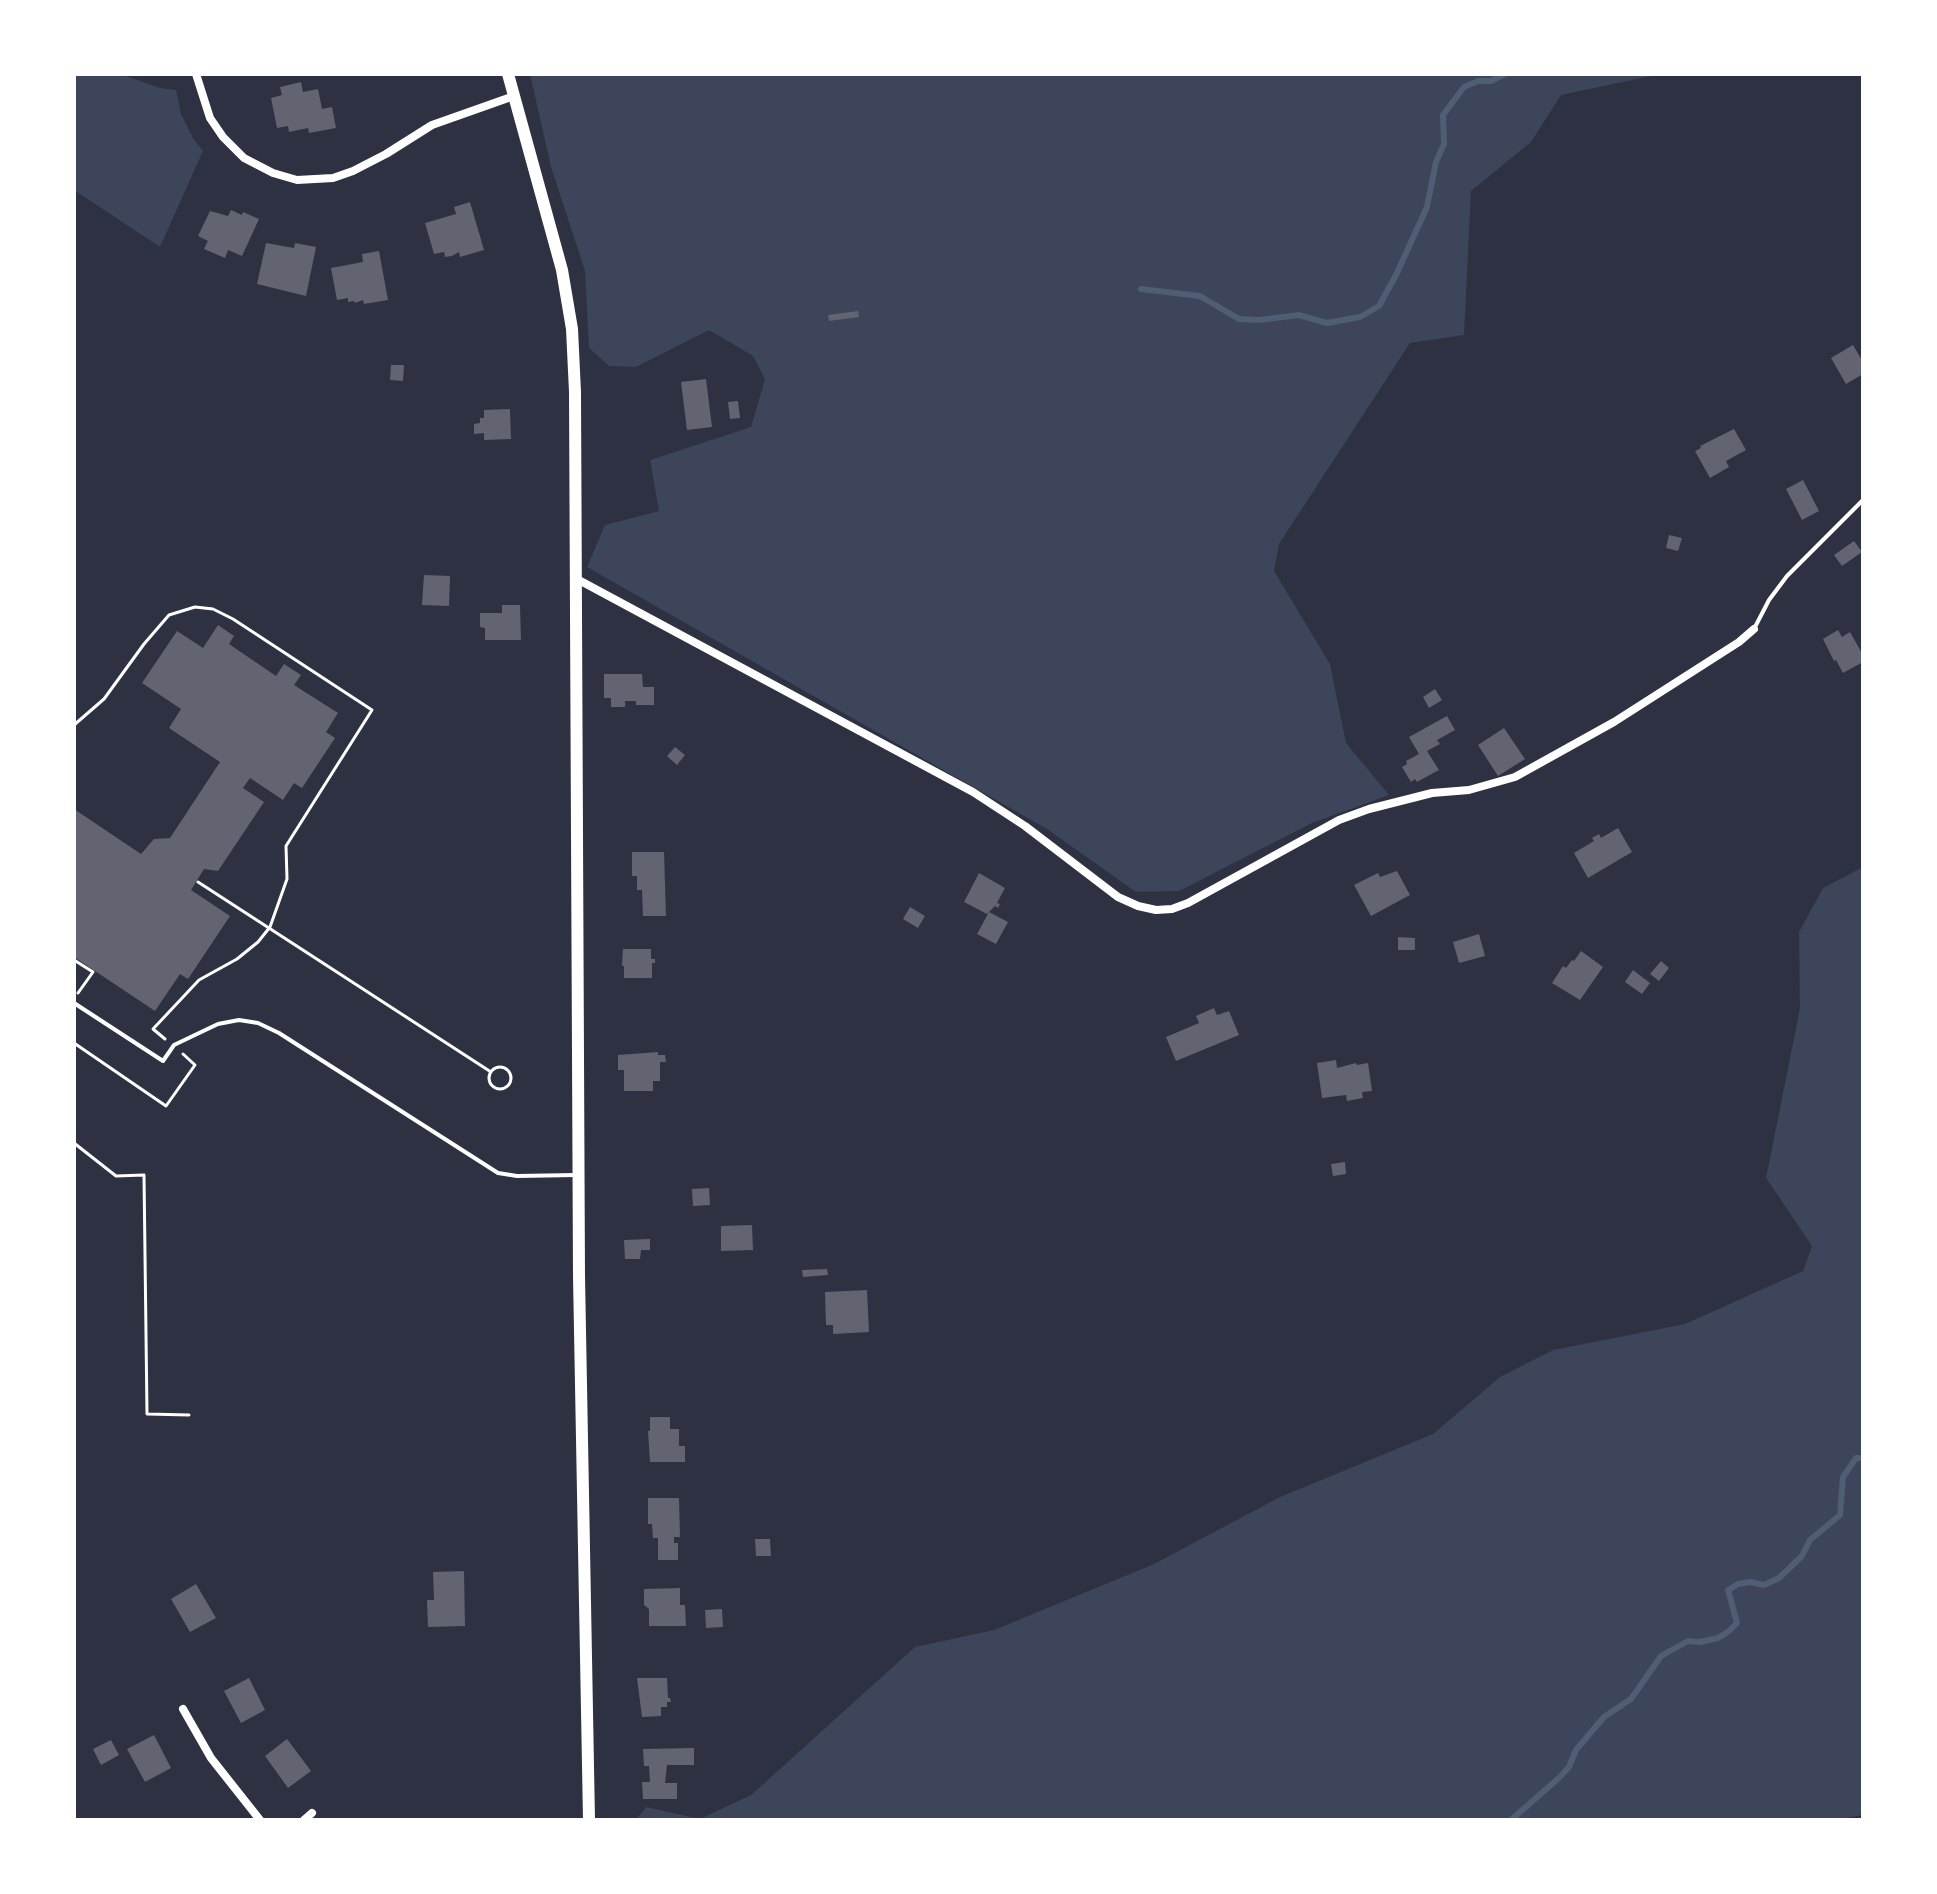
<!DOCTYPE html>
<style>
body{margin:0}
#map{position:relative;width:1937px;height:1894px;overflow:hidden;background:#2d3142;font-family:"PT Sans Narrow",sans-serif}
canvas{display:block}
.frame{position:absolute;inset:0;border:76px solid #fff;pointer-events:none}
</style>
<div id="map">
<canvas width="1937" height="1894"></canvas>
<div class="frame"></div>
</div>
<script>
const context = document.querySelector('canvas').getContext('2d');
context.lineJoin = 'round';
function fillPath(path, color) { context.fillStyle = color; context.fill(path, 'evenodd'); }
const toPath = rows => new Path2D(rows.map(r => 'M' + r).join(''));
function trace(path, color, width, dash) { context.strokeStyle = color; context.lineWidth = width; context.lineCap = dash ? 'butt' : 'round'; context.setLineDash(dash || []); context.stroke(path); }
const green = toPath([
 [74,74,120,74,160,88,176,90,181,114,193,138,203,151,160,247,74,190],
 [530,74,1661,74,1561,95,1531,142,1471,191,1464,335,1410,343,1279,544,1274,571,1330,664,1346,743,1389,795,1312,823,1179,891,1136,892,1047,829,587,567,605,525,659,511,650,460,751,427,765,379,753,356,709,330,636,367,609,366,589,348,585,271,551,167],
 [1863,867,1863,1815,1835,1820,636,1820,646,1807,700,1819,751,1795,915,1647,994,1630,1154,1564,1280,1497,1433,1434,1500,1377,1553,1350,1685,1324,1803,1271,1812,1246,1766,1178,1800,1008,1799,932,1823,888]
]);
const stream = toPath([
 [1141,289,1200,296,1239,319,1259,320,1299,315,1327,323,1360,317,1379,306,1396,275,1427,207,1436,162,1444,144,1443,115,1464,87,1478,81,1491,81,1505,74],
 [1511,1820,1560,1777,1569,1767,1576,1750,1604,1717,1631,1699,1661,1656,1688,1641,1700,1642,1718,1638,1729,1631,1737,1623,1728,1590,1738,1584,1750,1582,1764,1585,1779,1578,1802,1556,1810,1540,1840,1515,1843,1477,1856,1458,1863,1458]
]);
const building = toPath([
 [301,82,303,92,318,89,322,109,332,107,336,128,309,133,308,128,289,132,288,126,277,128,271,98,282,95,280,87],
 [470,202,484,250,460,257,459,252,452,256,445,257,444,252,434,254,425,223,456,214,454,207],
 [231,210,242,215,243,212,259,219,242,256,228,250,225,258,204,249,208,241,198,236,210,211,228,216],
 [266,243,294,248,295,243,316,247,306,296,257,284],
 [379,251,388,300,364,304,363,300,355,303,354,301,348,302,348,298,337,300,331,268,363,262,362,254],
 [858,311,859,317,829,321,828,315],
 [1853,345,1863,362,1863,374,1846,384,1831,358],
 [391,365,404,365,403,381,390,380],
 [706,379,712,427,687,430,681,382],
 [738,401,740,418,730,419,728,402],
 [510,409,511,439,484,440,484,433,474,434,474,424,480,423,480,418,484,418,484,410],
 [1734,429,1746,450,1726,461,1729,467,1710,478,1695,451,1701,448,1700,446],
 [1803,480,1819,511,1802,520,1786,489],
 [1669,535,1682,538,1678,551,1666,548],
 [1854,541,1862,552,1842,566,1834,555],
 [424,575,450,576,449,606,422,605],
 [502,605,520,605,521,640,485,640,485,628,480,627,480,613,502,613],
 [218,625,234,636,229,644,276,676,284,664,301,675,294,685,338,713,326,732,335,738,302,788,294,783,283,800,250,778,243,788,264,802,218,871,204,869,191,890,230,916,188,979,180,974,155,1011,74,957,74,809,141,854,154,839,170,838,220,762,169,728,181,709,142,683,177,631,203,648],
 [1838,630,1842,637,1850,632,1863,655,1863,662,1843,673,1836,660,1834,661,1823,639],
 [604,674,642,674,643,687,654,687,654,705,636,705,636,701,625,701,625,707,611,707,611,698,604,698],
 [1435,689,1442,700,1429,708,1423,697],
 [1447,716,1455,730,1437,740,1440,744,1427,751,1439,770,1417,782,1415,779,1411,782,1402,767,1407,764,1406,761,1419,754,1409,737],
 [1504,728,1525,759,1498,776,1478,745],
 [675,747,685,755,677,765,667,756],
 [1618,828,1632,852,1588,878,1574,853,1594,841,1592,838,1599,834,1601,838],
 [632,852,664,852,666,916,643,916,642,890,637,890,637,876,632,876],
 [1397,871,1410,895,1371,916,1354,885,1378,873,1380,877],
 [979,873,1005,888,997,903,1000,904,998,908,995,906,987,914,964,902],
 [910,907,925,916,918,928,903,919],
 [989,912,1008,922,996,944,977,934],
 [1479,934,1485,956,1459,963,1453,942],
 [1398,937,1415,938,1415,950,1398,950],
 [623,949,651,949,651,959,655,959,655,963,652,963,652,978,624,978,624,966,622,966],
 [1581,951,1603,967,1580,1000,1552,983,1563,966,1566,968,1572,960,1574,961],
 [1661,961,1669,968,1659,981,1650,974],
 [1633,970,1650,983,1642,994,1625,982],
 [1214,1008,1217,1015,1229,1011,1239,1035,1176,1061,1166,1037,1199,1023,1196,1016],
 [658,1052,658,1055,665,1055,666,1062,660,1062,660,1081,653,1081,653,1091,624,1091,624,1070,618,1070,618,1055],
 [1336,1060,1337,1068,1356,1063,1357,1065,1368,1063,1372,1091,1362,1092,1363,1098,1347,1101,1346,1095,1322,1098,1317,1063],
 [1345,1162,1346,1174,1333,1176,1331,1164],
 [709,1188,710,1205,693,1206,692,1189],
 [752,1225,753,1250,721,1251,721,1226],
 [650,1239,650,1250,641,1250,640,1259,625,1259,624,1240],
 [827,1269,828,1275,803,1277,802,1270],
 [867,1290,869,1332,833,1334,833,1325,826,1325,825,1292],
 [650,1417,670,1417,670,1429,679,1429,679,1446,685,1446,685,1462,650,1462,648,1431,650,1431],
 [648,1498,679,1498,680,1537,674,1537,674,1543,678,1543,678,1560,658,1560,658,1538,653,1538,652,1524,648,1524],
 [755,1539,770,1539,771,1556,756,1556],
 [464,1571,465,1626,428,1627,427,1600,434,1600,433,1572],
 [196,1584,216,1618,190,1632,171,1599],
 [680,1588,680,1605,685,1605,686,1626,649,1626,649,1609,644,1605,644,1589],
 [722,1609,723,1627,706,1628,705,1610],
 [249,1678,265,1710,241,1723,224,1691],
 [637,1678,667,1678,668,1698,670,1698,671,1702,667,1702,667,1707,661,1707,661,1716,642,1717],
 [154,1735,171,1768,145,1782,127,1749],
 [287,1739,311,1771,288,1788,265,1756],
 [111,1740,119,1755,101,1765,93,1749],
 [694,1748,694,1765,667,1765,665,1783,677,1783,677,1799,643,1799,642,1782,650,1782,649,1766,644,1766,643,1749]
]);
const path = toPath([
 [74,725,104,699,144,644,169,615,195,607,213,609,233,619,372,710,286,846,287,879,270,927,258,942,237,959,199,980,153,1029,165,1039],
 [198,882,491,1072],
 [74,960,93,972,78,993],
 [74,1043,166,1106,195,1065,183,1054],
 '489 1078a11 11 0 1 1 22 0a11 11 0 1 1-22 0Z',
 [74,1143,116,1176,144,1175,147,1414,189,1415]
]);
const service = toPath([
 [1754,629,1769,600,1787,576,1863,500],
 [74,1003,163,1061,174,1045,218,1024,239,1020,258,1023,279,1033,498,1173,517,1176,576,1175]
]);
const minor = toPath([
 [196,74,210,118,223,137,244,158,273,173,297,180,333,178,353,171,386,154,432,125,514,96],
 [575,578,973,792,1025,826,1118,897,1138,906,1156,910,1172,909,1188,903,1339,820,1369,809,1432,793,1469,790,1515,777,1614,722,1739,642,1754,629],
 [183,1709,211,1758,260,1820],
 [304,1820,312,1813]
]);
const secondary = toPath([
 [508,74,562,270,572,329,575,392,579,1276,589,1820]
]);
fillPath(green, '#3c4559');
trace(stream, '#4f5d75', 6);
fillPath(building, '#626471');
trace(path, '#fff', 3);
trace(service, '#fff', 4);
trace(minor, '#fff', 8);
trace(secondary, '#fff', 12);
</script>
